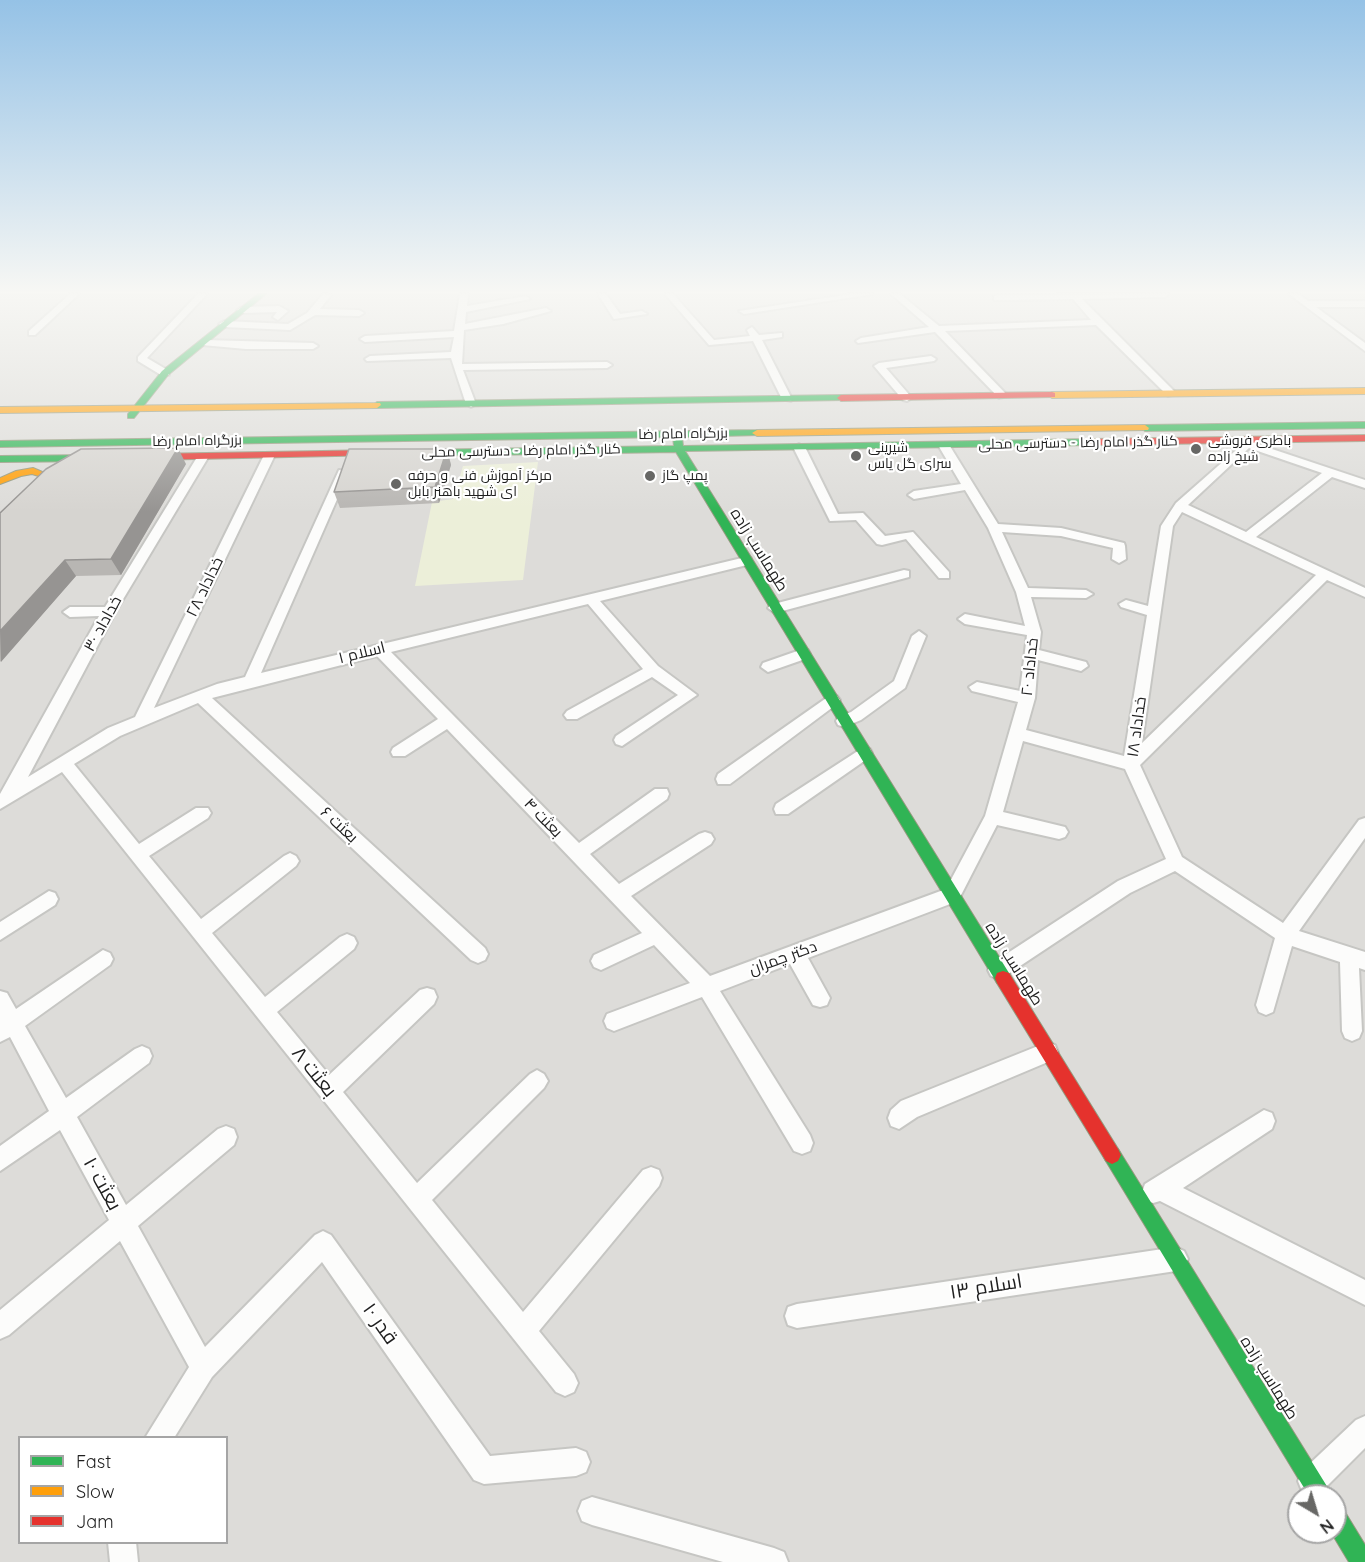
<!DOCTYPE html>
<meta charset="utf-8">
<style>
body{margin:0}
#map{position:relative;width:1365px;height:1562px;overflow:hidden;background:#eeede7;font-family:Quicksand,sans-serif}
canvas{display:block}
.legend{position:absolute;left:18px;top:1436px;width:210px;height:108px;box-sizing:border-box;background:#fff;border:2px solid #a5a5a5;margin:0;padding:8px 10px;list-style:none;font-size:18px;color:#1f1f1f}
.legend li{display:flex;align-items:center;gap:12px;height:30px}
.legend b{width:30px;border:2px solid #a5a5a5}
.north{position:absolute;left:1287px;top:1484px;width:60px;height:60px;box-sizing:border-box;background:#fff;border:2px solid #a5a5a5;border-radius:50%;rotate:142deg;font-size:16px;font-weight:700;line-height:24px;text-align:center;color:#1f1f1f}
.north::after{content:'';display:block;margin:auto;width:21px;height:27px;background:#676765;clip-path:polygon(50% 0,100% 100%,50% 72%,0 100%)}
</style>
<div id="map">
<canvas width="1365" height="1562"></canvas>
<ul class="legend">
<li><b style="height:8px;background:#30b455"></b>Fast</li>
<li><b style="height:8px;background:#ff9f0a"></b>Slow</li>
<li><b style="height:8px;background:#e5322d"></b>Jam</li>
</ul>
<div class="north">N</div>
</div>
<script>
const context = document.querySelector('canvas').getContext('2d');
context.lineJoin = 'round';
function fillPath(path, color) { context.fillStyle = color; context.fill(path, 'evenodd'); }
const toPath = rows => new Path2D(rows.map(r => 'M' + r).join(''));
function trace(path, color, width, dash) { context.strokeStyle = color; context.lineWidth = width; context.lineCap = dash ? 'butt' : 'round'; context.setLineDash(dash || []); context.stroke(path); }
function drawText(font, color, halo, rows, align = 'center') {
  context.font = font + ' Quicksand,Cairo,sans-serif'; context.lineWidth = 4.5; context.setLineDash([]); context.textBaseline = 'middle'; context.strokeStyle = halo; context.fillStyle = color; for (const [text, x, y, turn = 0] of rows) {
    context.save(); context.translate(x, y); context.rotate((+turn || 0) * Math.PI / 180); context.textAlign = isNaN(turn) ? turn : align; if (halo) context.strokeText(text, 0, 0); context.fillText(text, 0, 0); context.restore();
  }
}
const residential = toPath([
 [0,294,1365,294,1365,1562,0,1562],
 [20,1438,226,1438,226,1542,20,1542],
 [1299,1496,1335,1496,1335,1532,1299,1532]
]);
const farmland = toPath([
 [538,462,523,580,415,586,432,502,453,499,463,466]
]);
const street = toPath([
 [70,294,79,294,35,335,29,335,29,331,70,294],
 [198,294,207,294,147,358,169,371,169,375,161,375,138,361,138,357,198,294],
 [323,294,331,295,320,309,359,310,364,313,359,316,315,315,290,330,224,327,219,324,224,321,288,324,307,313,323,294],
 [460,294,468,294,467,306,526,296,530,299,466,312,465,324,546,308,551,311,503,324,464,330,462,364,607,362,612,365,607,368,463,370,476,404,471,407,466,404,451,358,367,361,365,359,370,356,451,352,454,337,365,342,360,339,365,336,454,331,460,294],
 [598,294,606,294,620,314,642,311,647,314,614,319,598,294],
 [665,294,673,294,714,340,750,336,747,330,752,327,759,335,782,333,782,337,762,340,792,399,791,401,782,399,753,341,709,345,665,294],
 [852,294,873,294,744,314,739,311,852,294],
 [891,294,900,294,939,326,1091,320,1073,299,994,300,994,296,997,295,1169,294,1165,297,1082,299,1177,394,1168,396,1096,325,945,331,1008,396,999,398,935,332,858,343,856,341,861,338,929,327,891,294],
 [1289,294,1298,294,1308,301,1365,301,1365,307,1316,307,1365,343,1365,351,1289,294],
 [279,306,288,311,278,320,273,317,277,312,242,313,237,310,242,307,279,306],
 [205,340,313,343,318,346,313,349,246,349,202,345,200,343,205,340],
 [931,356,936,359,934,361,886,368,912,398,907,401,903,400,874,366,879,363,931,356],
 [1251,437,1257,440,1254,443,1365,480,1365,488,1332,477,1256,537,1365,588,1365,597,1327,580,1140,765,1182,857,1283,923,1359,820,1365,818,1365,838,1299,931,1365,952,1365,970,1359,968,1362,1031,1359,1038,1352,1041,1345,1038,1342,1031,1340,962,1292,946,1273,1012,1266,1015,1259,1012,1256,1005,1275,938,1175,871,1130,893,1005,976,998,979,991,976,988,970,991,964,1118,881,1166,859,1125,769,1023,741,1003,812,1065,827,1068,832,1065,837,1059,839,997,825,958,901,808,958,830,998,827,1005,820,1007,813,1005,790,964,720,991,810,1135,813,1143,810,1151,802,1154,794,1151,702,997,614,1031,607,1028,604,1021,607,1014,690,983,654,945,601,970,594,967,591,961,594,955,642,933,447,729,405,756,393,756,391,752,393,748,438,719,377,656,212,698,485,948,488,954,485,960,478,963,471,960,198,703,120,736,74,764,139,844,196,808,208,808,211,813,208,818,149,856,201,919,284,856,290,853,296,856,299,861,296,866,212,933,265,997,340,937,347,934,354,937,357,943,354,949,277,1012,329,1075,420,990,427,988,434,990,437,997,434,1004,343,1092,417,1183,530,1074,537,1070,544,1074,548,1081,544,1088,432,1200,523,1312,643,1170,651,1167,659,1170,662,1178,659,1186,539,1331,574,1374,578,1383,574,1392,565,1396,556,1392,62,772,0,809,0,794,99,616,70,617,63,612,70,607,105,607,199,454,209,456,116,611,28,777,108,728,135,717,265,453,275,455,154,708,217,684,245,677,339,470,349,472,261,673,746,557,751,558,751,564,600,601,658,666,697,695,622,746,616,744,614,740,616,736,678,695,652,677,577,719,567,719,564,715,567,711,643,669,588,604,391,652,579,843,655,789,667,789,669,794,667,799,590,854,619,884,699,834,705,832,711,834,714,839,711,844,631,896,710,976,946,889,985,816,1018,702,972,691,969,687,977,682,1020,691,1027,635,965,624,958,619,965,614,1025,626,1016,592,988,528,965,490,914,499,908,495,914,491,961,484,938,445,940,443,948,443,998,524,1061,528,1124,543,1125,546,1126,559,1119,563,1112,559,1113,548,1061,536,1002,532,1028,588,1086,590,1093,594,1086,598,1031,597,1041,632,1039,650,1086,662,1088,666,1081,671,1038,660,1035,698,1026,730,1124,756,1147,615,1121,607,1119,604,1126,600,1148,606,1161,526,1176,503,1251,437],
 [1249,448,1322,473,1246,532,1188,505,1249,448],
 [1182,512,1316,575,1142,743,1173,526,1182,512],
 [799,444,805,447,838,514,863,513,885,536,913,532,949,572,949,578,939,578,906,539,882,545,877,544,856,520,830,521,793,447,799,444],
 [904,570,909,571,909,577,775,613,768,608,770,605,904,570],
 [919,631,926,636,905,688,861,720,844,727,838,725,836,721,838,717,851,712,894,681,912,636,919,631],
 [803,649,808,650,810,654,808,658,768,672,761,667,763,663,803,649],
 [832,694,837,696,840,700,837,704,730,784,718,784,716,779,718,774,832,694],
 [864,747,870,749,872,753,870,757,788,814,776,814,774,809,776,804,864,747],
 [49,891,55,893,58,899,55,905,0,940,0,922,49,891],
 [103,950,110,953,113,959,110,965,25,1026,66,1098,135,1049,142,1046,149,1049,152,1056,149,1063,77,1117,126,1205,218,1129,226,1126,234,1129,237,1137,234,1145,138,1226,205,1347,315,1235,323,1231,331,1235,490,1456,576,1448,586,1452,590,1462,586,1472,576,1476,484,1484,474,1480,322,1262,212,1377,174,1438,145,1438,189,1367,120,1241,9,1335,0,1339,0,1310,109,1220,60,1130,0,1171,0,1146,49,1111,10,1037,0,1042,0,991,7,993,16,1009,103,950],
 [1048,1042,1055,1045,1058,1052,1055,1059,917,1117,899,1129,891,1126,888,1118,891,1110,901,1101,1048,1042],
 [1264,1110,1272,1113,1275,1121,1272,1129,1183,1188,1365,1280,1365,1305,1160,1201,1153,1203,1145,1200,1142,1192,1145,1184,1264,1110],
 [1176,1247,1184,1251,1188,1259,1184,1267,1176,1271,797,1328,788,1325,785,1316,788,1307,797,1304,1176,1247],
 [1365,1416,1365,1448,1322,1491,1312,1495,1302,1491,1298,1481,1302,1471,1356,1420,1365,1416],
 [592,1497,774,1548,784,1552,788,1562,723,1562,592,1525,582,1521,578,1511,582,1501,592,1497],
 [108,1542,136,1542,138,1562,110,1562,108,1542]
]);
const fast = toPath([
 [258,294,266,294,168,375,134,418,128,418,128,414,162,371,258,294],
 [841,395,845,398,844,400,377,408,373,405,377,402,841,395],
 [1365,422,1365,428,1145,431,1141,428,1145,425,1365,422],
 [757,430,760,431,760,435,682,437,683,446,1093,439,1098,442,1093,445,685,451,1009,973,1011,978,1009,983,1003,985,997,983,676,452,416,456,411,453,416,450,674,446,673,437,0,447,0,441,757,430],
 [0,456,97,455,102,458,97,461,0,462,0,456],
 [1112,1146,1118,1149,1333,1496,1309,1496,1106,1161,1103,1155,1106,1149,1112,1146],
 [1335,1506,1343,1509,1365,1545,1365,1562,1349,1562,1331,1532,1335,1532,1335,1506]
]);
const slow = toPath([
 [1365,388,1365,394,1052,398,1048,395,1052,392,1365,388],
 [380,403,381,405,377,408,0,413,0,407,380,403],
 [1145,425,1149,428,1148,430,757,436,752,433,757,430,1145,425],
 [33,468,47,474,42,477,32,474,21,476,0,484,0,478,16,471,33,468]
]);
const jam = toPath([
 [1052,392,1055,393,1055,397,841,401,837,398,841,395,1052,392],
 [1365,435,1365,441,1093,445,1088,442,1093,439,1365,435],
 [379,450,382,451,382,455,149,460,144,457,149,454,379,450],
 [1003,971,1009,973,1118,1149,1121,1155,1118,1161,1112,1164,1106,1161,997,983,995,978,997,973,1003,971]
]);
const wall = toPath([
 [447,449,451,465,439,503,340,508,334,492],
 [186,464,121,575,76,576,0,662,0,513]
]);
const shadedWall = toPath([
 [178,448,186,464,121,575,111,559],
 [447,449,451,465,439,503,435,487],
 [65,560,76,576,1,662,0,631]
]);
const building = toPath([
 [178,448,111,559,65,560,0,631,0,513,46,469,81,449,178,448],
 [349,449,447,449,435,487,334,492,349,449]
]);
const markers = [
 [1196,449,6,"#676765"],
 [856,456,6,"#676765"],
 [650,476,6,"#676765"],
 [396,484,6,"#676765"]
];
const farStreetnames = [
 ["بزرگراه امام رضا",683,434,-1],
 ["بزرگراه امام رضا",197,441,-1],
 ["کنار گذر امام رضا - دسترسی محلی",1078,443,-1],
 ["کنار گذر امام رضا - دسترسی محلی",521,451,-1]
];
const farPoinames = [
 ["باطری فروشی",1208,441],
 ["شیخ زاده",1208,457],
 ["شیرینی",868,448],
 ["سرای گل یاس",868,464],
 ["مرکز آموزش فنی و حرفه",408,476],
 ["ای شهید باهنر بابل",408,492],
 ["پمپ گاز",662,476]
];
const streetNames = [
 ["طهماسب زاده",759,550,58],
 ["خداداد ۲۸",205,587,-64],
 ["خداداد ۳۰",103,624,-61],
 ["اسلام ۱",362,653,-14],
 ["خداداد ۲۰",1030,667,-84],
 ["خداداد ۱۸",1137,727,-82],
 ["بعثت ۴",543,818,46],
 ["بعثت ۶",339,825,43],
 ["دکتر چمران",783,958,-20],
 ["طهماسب زاده",1014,964,58],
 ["طهماسب زاده",1269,1378,58]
];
const nearStreetnames = [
 ["بعثت ۸",314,1072,51],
 ["بعثت ۱۰",102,1184,61],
 ["اسلام ۱۳",986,1287,-9],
 ["قدر ۱۰",380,1324,55]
];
fillPath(residential, '#dddcd9');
fillPath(farmland, '#ecefd9');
trace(street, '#c6c6c3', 4);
trace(fast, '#94997e', 2);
trace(slow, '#94997e', 2);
trace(jam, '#94997e', 2);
fillPath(street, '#fcfcfb');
fillPath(fast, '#30b455');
fillPath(slow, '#ff9f0a');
fillPath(jam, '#e5322d');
fillPath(wall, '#b8b6b3');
fillPath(shadedWall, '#969492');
fillPath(building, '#d6d4d0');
trace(building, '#969492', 1.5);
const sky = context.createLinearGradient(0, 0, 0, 512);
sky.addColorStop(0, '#95c2e6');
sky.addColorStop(0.57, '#f7f7f4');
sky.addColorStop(1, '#f7f7f400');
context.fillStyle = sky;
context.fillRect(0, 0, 1365, 512);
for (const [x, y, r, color] of markers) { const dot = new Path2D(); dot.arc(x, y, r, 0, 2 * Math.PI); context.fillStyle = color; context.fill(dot); trace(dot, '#fff', 2); }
drawText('14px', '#1f1f1f', '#fff', farStreetnames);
drawText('14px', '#1f1f1f', '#fff', farPoinames, 'left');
drawText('16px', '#1f1f1f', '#fff', streetNames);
drawText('20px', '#1f1f1f', '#fff', nearStreetnames);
</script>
